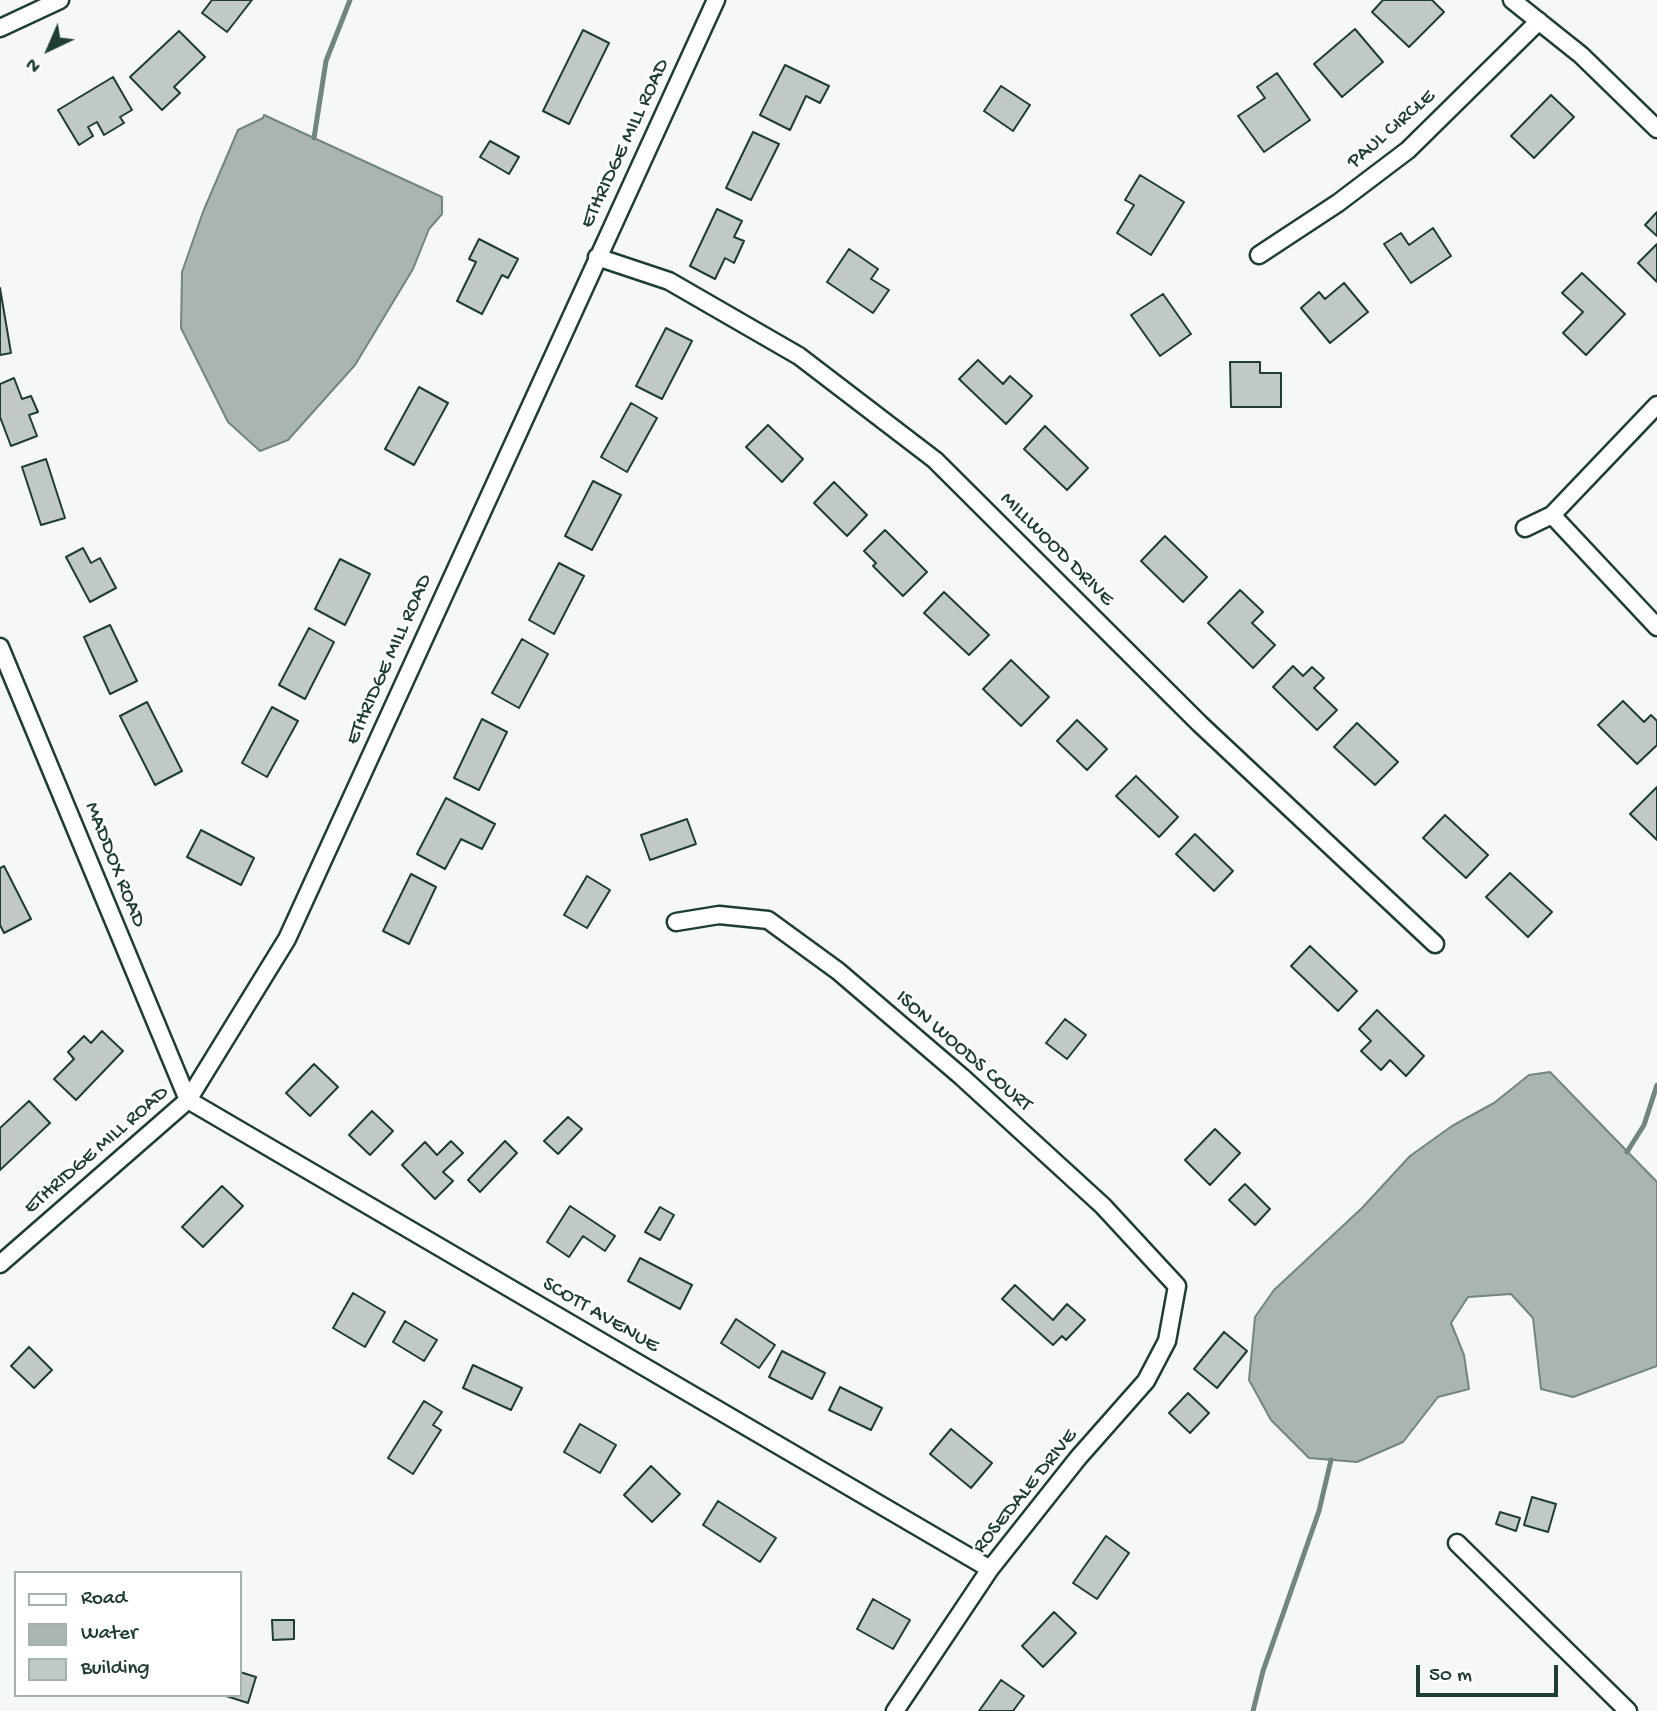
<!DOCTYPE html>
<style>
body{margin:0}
#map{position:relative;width:1657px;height:1711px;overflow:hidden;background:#f6f7f7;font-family:"Gochi Hand",sans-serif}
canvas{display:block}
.legend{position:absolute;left:14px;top:1571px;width:228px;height:126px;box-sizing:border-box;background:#fff;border:2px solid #a5b1ae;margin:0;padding:9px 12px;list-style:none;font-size:21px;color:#1f3d34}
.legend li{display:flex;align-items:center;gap:14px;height:35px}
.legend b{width:35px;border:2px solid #a5b1ae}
.north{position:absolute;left:14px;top:14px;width:70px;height:70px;-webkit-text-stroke:5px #fff;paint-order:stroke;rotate:224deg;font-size:19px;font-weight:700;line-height:28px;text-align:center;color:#1f3d34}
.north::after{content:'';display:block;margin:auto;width:24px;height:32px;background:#1f3d34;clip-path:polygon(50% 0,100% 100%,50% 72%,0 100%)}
.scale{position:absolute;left:1416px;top:1665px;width:142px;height:32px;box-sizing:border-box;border:4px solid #1f3d34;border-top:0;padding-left:9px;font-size:21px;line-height:24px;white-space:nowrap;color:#1f3d34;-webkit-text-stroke:5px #fff;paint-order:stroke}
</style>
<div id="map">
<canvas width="1657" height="1711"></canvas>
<ul class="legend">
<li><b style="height:9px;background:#fff"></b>Road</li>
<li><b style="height:19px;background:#aab5b1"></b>Water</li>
<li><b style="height:19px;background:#c0c9c6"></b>Building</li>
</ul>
<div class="north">N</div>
<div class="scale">50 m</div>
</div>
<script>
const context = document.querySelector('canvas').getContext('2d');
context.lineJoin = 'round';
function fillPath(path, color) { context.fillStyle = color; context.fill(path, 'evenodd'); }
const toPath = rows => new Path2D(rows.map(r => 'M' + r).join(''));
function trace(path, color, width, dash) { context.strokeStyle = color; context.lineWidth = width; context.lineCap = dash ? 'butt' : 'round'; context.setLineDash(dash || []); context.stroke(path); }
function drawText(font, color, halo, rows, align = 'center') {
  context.font = font + ' "Gochi Hand",sans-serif'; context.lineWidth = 5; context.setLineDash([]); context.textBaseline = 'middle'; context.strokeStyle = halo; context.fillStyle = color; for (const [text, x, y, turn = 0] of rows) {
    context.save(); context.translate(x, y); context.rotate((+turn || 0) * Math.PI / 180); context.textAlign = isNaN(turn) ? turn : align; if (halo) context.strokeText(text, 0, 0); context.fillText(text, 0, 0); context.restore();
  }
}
const water = toPath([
 [264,115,442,197,442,214,429,229,413,269,355,365,288,440,260,451,228,422,181,328,182,272,203,212,238,130,263,118,264,115],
 [1550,1072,1657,1182,1657,1366,1573,1397,1541,1389,1533,1318,1511,1294,1468,1297,1451,1323,1464,1355,1469,1389,1438,1397,1403,1442,1357,1462,1309,1458,1271,1420,1249,1380,1255,1317,1274,1290,1362,1208,1410,1156,1452,1126,1494,1103,1529,1075,1550,1072]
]);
const stream = toPath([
 [314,138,326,61,350,0],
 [1627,1152,1644,1125,1657,1085],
 [1253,1711,1263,1671,1319,1511,1331,1460]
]);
const building = toPath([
 [212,0,252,0,227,32,202,13,212,0],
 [1383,0,1432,0,1444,12,1409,47,1372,12,1383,0],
 [1355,29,1383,62,1342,97,1314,64,1355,29],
 [583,30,609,43,569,124,543,111,583,30],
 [179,31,205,57,174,87,180,93,162,110,130,77,179,31],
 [785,65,829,86,820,103,806,96,790,130,760,115,785,65],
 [1277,73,1310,120,1264,152,1238,116,1265,98,1257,87,1277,73],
 [113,77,132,110,120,117,124,123,104,135,97,122,88,127,93,136,79,145,58,110,113,77],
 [1001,86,1030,105,1013,131,984,111,1001,86],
 [1551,95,1574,117,1534,158,1511,136,1551,95],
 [753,132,779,144,751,200,726,188,753,132],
 [490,141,519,157,509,174,480,157,490,141],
 [1140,175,1184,202,1151,255,1117,233,1134,205,1125,200,1140,175],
 [717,209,742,221,734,237,744,241,734,263,725,258,715,279,690,266,717,209],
 [1657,212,1657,236,1645,225,1657,212],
 [1433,228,1451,256,1411,283,1384,244,1401,233,1409,245,1433,228],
 [479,239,518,259,508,278,502,275,482,314,457,301,476,262,469,259,479,239],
 [1657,244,1657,282,1638,263,1657,244],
 [849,249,878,269,871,279,889,290,873,313,827,282,849,249],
 [1582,273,1625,314,1586,355,1563,333,1583,312,1562,293,1582,273],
 [1344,283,1368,312,1330,343,1301,308,1319,292,1325,299,1344,283],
 [0,288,11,353,0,355,0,288],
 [1163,294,1191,334,1160,356,1131,315,1163,294],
 [666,328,692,341,662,399,636,386,666,328],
 [978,360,1003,384,1010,376,1032,396,1006,424,959,379,978,360],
 [1230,362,1260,362,1260,373,1281,373,1281,407,1231,407,1230,362],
 [14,378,22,399,31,396,38,412,29,415,37,436,11,446,0,417,0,384,14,378],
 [419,387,448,403,414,465,385,449,419,387],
 [631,403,657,418,627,472,601,457,631,403],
 [768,425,803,459,782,482,746,447,768,425],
 [1045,426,1088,468,1067,490,1024,449,1045,426],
 [46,459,65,518,41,525,22,467,46,459],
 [593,481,621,495,592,550,565,536,593,481],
 [834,482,867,515,847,536,814,503,834,482],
 [885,530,927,572,903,596,873,566,876,563,864,551,885,530],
 [1165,536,1207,577,1183,602,1141,561,1165,536],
 [83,548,91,563,100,558,116,588,90,602,66,557,83,548],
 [340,559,370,574,345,625,315,609,340,559],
 [559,563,584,576,554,634,529,620,559,563],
 [1240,590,1263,612,1252,623,1275,645,1253,668,1208,623,1240,590],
 [944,592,989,635,969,655,924,613,944,592],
 [110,625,137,681,110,694,84,637,110,625],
 [309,628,334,642,305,699,279,685,309,628],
 [522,639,548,654,519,708,492,693,522,639],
 [1011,660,1049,697,1021,726,983,689,1011,660],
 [1293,666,1303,676,1312,667,1324,678,1314,688,1337,710,1317,730,1273,687,1293,666],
 [1623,701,1644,722,1651,715,1657,721,1657,745,1637,764,1598,725,1623,701],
 [147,702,182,771,155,785,120,716,147,702],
 [272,707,298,721,267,777,242,763,272,707],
 [482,719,507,732,479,790,454,778,482,719],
 [1077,720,1107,749,1087,770,1057,741,1077,720],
 [1357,723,1398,762,1375,785,1334,747,1357,723],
 [1136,776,1178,817,1159,837,1116,796,1136,776],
 [1657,787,1657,840,1630,814,1657,787],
 [446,798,495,824,482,849,461,839,445,869,417,854,446,798],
 [1445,815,1488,855,1466,878,1423,838,1445,815],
 [687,819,696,844,650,860,641,835,687,819],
 [201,830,254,858,241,885,187,857,201,830],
 [1195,834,1233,871,1214,891,1176,854,1195,834],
 [4,866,31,919,4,933,0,925,0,868,4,866],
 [1510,873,1552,912,1528,937,1486,897,1510,873],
 [411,874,436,887,409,944,383,931,411,874],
 [587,876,610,890,587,928,564,915,587,876],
 [1310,946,1357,991,1338,1011,1291,966,1310,946],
 [1377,1010,1424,1056,1406,1076,1390,1060,1381,1070,1361,1051,1371,1041,1359,1029,1377,1010],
 [1065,1019,1086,1035,1067,1059,1046,1043,1065,1019],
 [102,1031,123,1051,76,1100,54,1079,74,1059,68,1052,84,1036,91,1043,102,1031],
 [314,1064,338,1087,310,1116,286,1093,314,1064],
 [29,1101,50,1123,0,1170,0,1128,29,1101],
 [372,1111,393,1131,370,1155,349,1135,372,1111],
 [568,1117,582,1129,558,1154,544,1141,568,1117],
 [1215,1129,1240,1153,1210,1185,1185,1160,1215,1129],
 [451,1141,463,1153,443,1172,453,1181,435,1199,402,1165,425,1142,437,1155,451,1141],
 [505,1141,517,1153,480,1192,468,1180,505,1141],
 [1245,1184,1270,1209,1255,1225,1229,1200,1245,1184],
 [222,1186,243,1206,203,1247,182,1227,222,1186],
 [570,1206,615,1236,605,1251,583,1236,569,1257,547,1242,570,1206],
 [660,1207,674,1215,660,1240,645,1232,660,1207],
 [640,1258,692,1285,680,1309,628,1281,640,1258],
 [1015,1285,1053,1320,1067,1304,1085,1320,1066,1340,1062,1336,1053,1345,1002,1299,1015,1285],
 [353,1293,385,1312,365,1347,333,1328,353,1293],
 [736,1319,775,1345,759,1368,721,1343,736,1319],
 [405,1321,437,1340,424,1361,393,1342,405,1321],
 [1224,1332,1247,1351,1217,1388,1194,1369,1224,1332],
 [29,1347,52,1370,34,1388,11,1366,29,1347],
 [782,1351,825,1373,812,1399,769,1377,782,1351],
 [473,1365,522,1388,511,1410,463,1388,473,1365],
 [840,1387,882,1408,871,1430,829,1410,840,1387],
 [1188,1393,1209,1413,1190,1433,1169,1413,1188,1393],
 [424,1401,442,1412,433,1425,441,1430,413,1474,388,1458,424,1401],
 [580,1424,616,1445,600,1473,564,1452,580,1424],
 [951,1429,992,1463,971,1488,930,1454,951,1429],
 [651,1466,680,1494,652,1522,624,1495,651,1466],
 [1532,1497,1556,1504,1548,1532,1524,1525,1532,1497],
 [718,1501,776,1538,760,1562,703,1525,718,1501],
 [1500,1512,1520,1518,1516,1531,1496,1524,1500,1512],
 [1106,1536,1129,1553,1097,1599,1073,1583,1106,1536],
 [873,1599,910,1620,893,1649,857,1629,873,1599],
 [1054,1612,1076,1633,1043,1667,1022,1646,1054,1612],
 [272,1620,294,1620,294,1639,273,1640,272,1620],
 [240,1672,256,1677,248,1703,223,1695,240,1695,240,1672],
 [1001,1680,1024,1696,1013,1711,979,1711,1001,1680]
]);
const street = toPath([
 [1512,0,1581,55,1657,129],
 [0,28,60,0],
 [1259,255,1338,203,1408,150,1539,21],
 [597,257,669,281,799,356,935,460,1200,724,1435,944],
 [1552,515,1657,627],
 [1525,528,1552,515,1657,405],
 [0,647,188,1100,990,1569],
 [676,922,719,915,768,920,838,971,962,1077,1103,1206,1177,1286,1167,1341,1146,1381,1078,1458,990,1569,895,1711],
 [0,1264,188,1100,287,939,716,0],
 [1457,1543,1628,1711]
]);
const streetNames = [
 ["PAUL CIRCLE",1392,130,-41],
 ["ETHRIDGE MILL ROAD",626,144,-65],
 ["MILLWOOD DRIVE",1056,550,45],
 ["ETHRIDGE MILL ROAD",390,660,-66],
 ["MADDOX ROAD",114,865,68],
 ["ISON WOODS COURT",963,1052,41],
 ["ETHRIDGE MILL ROAD",97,1151,-41],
 ["SCOTT AVENUE",600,1316,30],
 ["ROSEDALE DRIVE",1026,1492,-51]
];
fillPath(water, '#aab5b1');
trace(water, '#72857f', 2);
trace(stream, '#72857f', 5);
fillPath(building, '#c0c9c6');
trace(building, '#1f3d34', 2);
trace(street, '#1f3d34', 21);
trace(street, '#fff', 16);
drawText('21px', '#1f3d34', '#fff', streetNames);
</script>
